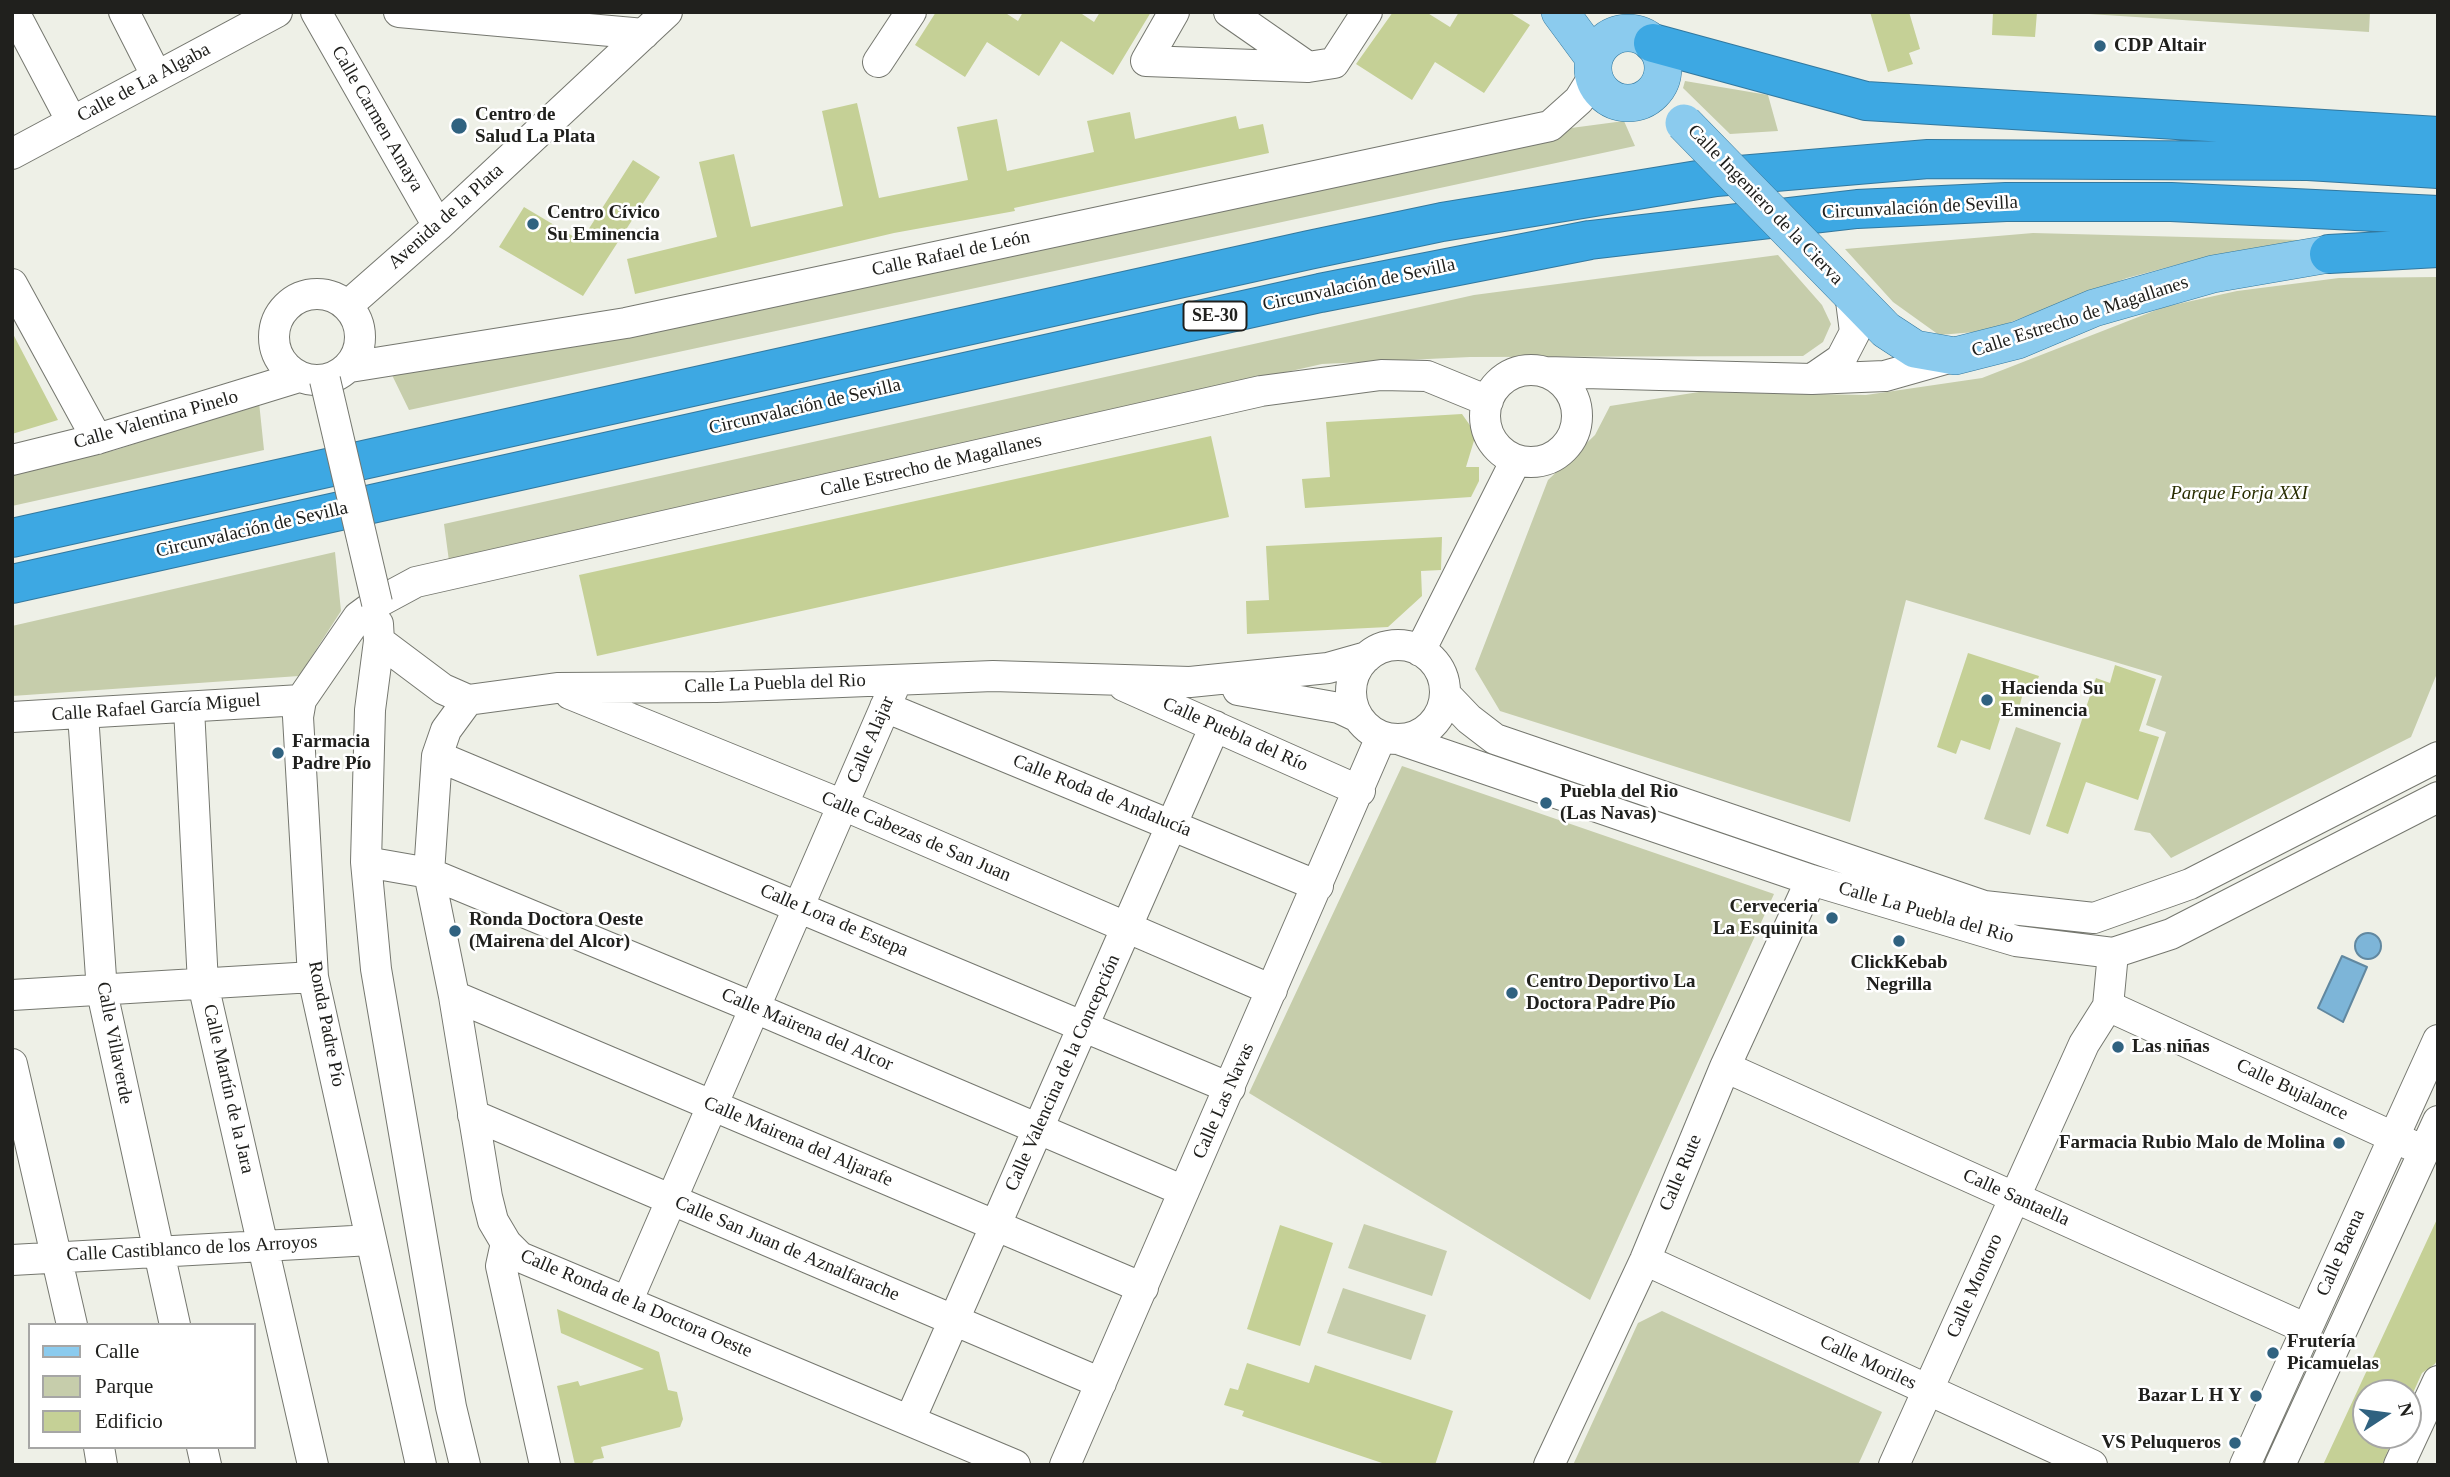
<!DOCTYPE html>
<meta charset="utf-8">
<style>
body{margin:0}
#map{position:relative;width:2450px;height:1477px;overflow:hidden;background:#eef0e7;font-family:Georgia,serif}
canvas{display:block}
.frame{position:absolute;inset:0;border:14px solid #20201d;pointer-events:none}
.legend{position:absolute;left:28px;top:1323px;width:228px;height:126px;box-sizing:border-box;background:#fff;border:2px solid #a6a6a5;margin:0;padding:9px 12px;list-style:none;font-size:21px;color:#20201d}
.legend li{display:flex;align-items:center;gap:14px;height:35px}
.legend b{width:35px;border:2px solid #a6a6a5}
.north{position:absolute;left:2352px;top:1379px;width:70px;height:70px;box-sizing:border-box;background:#fff;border:2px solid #a6a6a5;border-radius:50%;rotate:77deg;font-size:19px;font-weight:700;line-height:28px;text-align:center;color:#20201d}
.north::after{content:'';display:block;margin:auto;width:24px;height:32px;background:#306280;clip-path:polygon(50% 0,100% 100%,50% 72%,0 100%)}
</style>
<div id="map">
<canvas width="2450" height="1477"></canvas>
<div class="frame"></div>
<ul class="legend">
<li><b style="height:9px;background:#8bcbee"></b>Calle</li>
<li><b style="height:19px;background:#c6cdab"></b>Parque</li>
<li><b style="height:19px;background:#c5d096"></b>Edificio</li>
</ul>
<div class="north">N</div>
</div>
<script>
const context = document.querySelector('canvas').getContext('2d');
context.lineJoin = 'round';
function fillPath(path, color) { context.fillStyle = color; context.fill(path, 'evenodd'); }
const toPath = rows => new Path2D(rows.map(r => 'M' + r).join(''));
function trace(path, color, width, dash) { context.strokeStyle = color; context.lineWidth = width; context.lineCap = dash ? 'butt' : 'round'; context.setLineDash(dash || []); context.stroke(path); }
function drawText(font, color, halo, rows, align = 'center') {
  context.font = font + ' Georgia,serif'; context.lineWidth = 5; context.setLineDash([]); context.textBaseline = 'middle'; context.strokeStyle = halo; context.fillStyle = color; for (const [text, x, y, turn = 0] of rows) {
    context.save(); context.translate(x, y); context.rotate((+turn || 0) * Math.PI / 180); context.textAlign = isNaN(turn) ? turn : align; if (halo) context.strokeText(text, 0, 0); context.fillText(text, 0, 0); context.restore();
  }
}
const green = toPath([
 [2058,12,2370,12,2369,32],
 [1685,81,1768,95,1778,131,1730,134,1683,88],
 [1624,121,1635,146,409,410,392,375,1556,130],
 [2033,233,2302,240,2210,256,2127,278,1987,331,1939,335,1893,302,1845,249],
 [1778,255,1822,305,1831,324,1823,342,1803,356,1470,357,1322,364,449,561,444,524,1474,295],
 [2438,277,2438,671,2411,737,2171,858,2150,833,2134,830,2166,732,2146,725,2162,676,1906,600,1850,822,1500,711,1475,669,1548,480,1595,435,1610,406,1699,392,1866,395,1982,378,2164,307,2237,291,2339,278],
 [259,402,264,450,12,506,12,474,116,450],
 [335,552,341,611,299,676,12,696,12,626],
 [2016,727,2061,743,2030,835,1984,819],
 [1402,766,1774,894,1590,1300,1249,1093],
 [1364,1224,1447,1251,1432,1296,1348,1268],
 [1343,1288,1426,1315,1411,1360,1327,1333],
 [1662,1311,1882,1412,1858,1465,1573,1465,1638,1323]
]);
const water = toPath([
 '2355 946a13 13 0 1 1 26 0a13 13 0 1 1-26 0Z',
 [2342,956,2367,967,2343,1022,2318,1008,2342,956]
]);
const building = toPath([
 [936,12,1004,12,1018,21,1023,12,1079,12,1094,22,1100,12,1151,12,1113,75,1061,41,1039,76,987,42,965,77,915,45],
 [1393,12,1426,12,1450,27,1459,12,1509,12,1530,25,1484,93,1435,62,1412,100,1356,64],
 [1870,12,1909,12,1920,49,1909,53,1913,64,1888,72],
 [1993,12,2037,12,2035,37,1992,35],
 [857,103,879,198,968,180,957,127,997,119,1007,171,1094,152,1087,121,1130,112,1135,139,1236,116,1239,129,1263,124,1269,153,1014,208,1015,211,894,233,635,294,627,259,717,237,699,162,734,154,751,227,843,206,822,111],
 [633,160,660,177,583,296,499,247,524,207,581,241],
 [12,332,58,420,12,434],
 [1462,414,1476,434,1466,467,1479,467,1479,481,1471,497,1305,508,1302,479,1330,477,1326,422],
 [1211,436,1229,517,597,656,579,575],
 [1442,537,1441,570,1421,571,1422,596,1388,627,1247,634,1246,601,1269,600,1266,546],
 [1968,653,2039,676,2032,696,2023,693,2019,708,2005,703,1990,750,1961,740,1956,754,1937,747],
 [2115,665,2156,679,2139,731,2159,737,2138,800,2086,782,2068,834,2046,826,2096,678,2110,683],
 [2438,1217,2438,1358,2435,1364,2422,1373,2408,1404,2408,1393,2366,1393,2366,1435,2394,1435,2382,1465,2323,1465],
 [1280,1225,1333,1243,1300,1346,1247,1329],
 [557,1309,659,1352,668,1390,677,1392,683,1419,680,1427,601,1447,604,1458,594,1460,591,1465,575,1465,557,1386,578,1381,580,1386,644,1369,561,1333],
 [1247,1363,1309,1383,1315,1365,1453,1411,1435,1465,1388,1465,1242,1416,1244,1411,1224,1405,1230,1388,1238,1390]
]);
const minor = toPath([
 [14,12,72,122],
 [124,12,156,75],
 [316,12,438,226],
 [399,12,644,34],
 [1174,12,1146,61,1308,67,1334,63,1367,12],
 [1229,12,1308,67],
 [878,62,911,12],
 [12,154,277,12],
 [12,284,97,439],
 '274 337a43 43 0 1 1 86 0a43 43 0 1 1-86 0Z',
 [347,306,438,226,667,12],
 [350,367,626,323,1550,126,1579,100,1594,76],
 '1485 416a46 46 0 1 1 92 0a46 46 0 1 1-92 0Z',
 [1546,372,1812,379,1885,376,1952,357],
 [1812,379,1841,359,1855,332,1850,293],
 [12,460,97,439,299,377],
 [378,624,379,641,370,710,366,862,376,969,451,1407,465,1465],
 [379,641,443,689,468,700,557,688,716,687,993,676,1190,682,1328,668,1367,657],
 '1351 692a47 47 0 1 1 94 0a47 47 0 1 1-94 0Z',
 [1420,651,1516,460],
 [1124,686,1360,791],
 [1238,690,1339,708,1358,717],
 [570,694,843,805,1272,990],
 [1445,694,1469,719,1495,739,1984,906,2094,918,2190,884,2438,757],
 [468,700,446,730,437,756,429,873,454,996,487,1197,493,1221,506,1243,520,1257,1015,1465],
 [885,707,1318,886],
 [189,708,203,984,313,1465],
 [83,714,102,992,175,1325],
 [12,717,301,700],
 [1401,740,1811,880,2016,941,2113,953,2171,934,2438,797],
 [437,756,1230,1088],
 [366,862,429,873,755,1008,1184,1191],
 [12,995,313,977],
 [454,996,1143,1288],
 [2108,1006,2413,1146],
 [12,1064,72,1325],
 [1725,1067,2307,1329],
 [473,1115,1101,1383],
 [506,1243,501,1266,545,1465],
 [12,1260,371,1240],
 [1645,1260,2092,1465],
 [627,1302,897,680],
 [910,1420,1215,726],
 [99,1447,102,1465],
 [202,1447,206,1465],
 [421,1465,313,977,298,717,301,700,358,617,377,603,416,582,1261,391,1381,375,1427,376,1488,401],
 [1065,1465,1381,737],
 [1549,1465,1645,1260,1725,1067,1811,880],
 [1894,1465,2084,1044,2108,1006,2113,953],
 [2245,1465,2438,1040],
 [2280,1465,2438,1121],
 [2399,1465,2438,1381]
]);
const major = toPath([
 [1560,12,1594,58],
 '1593 68a35 35 0 1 1 70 0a35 35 0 1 1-70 0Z',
 [1850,293,1886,330,1915,349,1955,356,2018,340,2094,308,2213,274,2329,254]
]);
const highway = toPath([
 [1653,43,1866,101,2438,136],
 [2329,254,2438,248],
 [12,538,1309,250,1442,222,1716,177,1928,159,2308,161,2438,169],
 [12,584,1320,293,1590,240,1857,209,2006,202,2171,202,2438,215]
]);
const minorBridge = toPath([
 [325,380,377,603]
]);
const majorBridge = toPath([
 [1684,123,1850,293]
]);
const markers = [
 [2100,46,7,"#306280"],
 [459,126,9,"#306280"],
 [533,224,7,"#306280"],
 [1987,700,7,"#306280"],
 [278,753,7,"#306280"],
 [1546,803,7,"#306280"],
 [1832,918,7,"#306280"],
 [455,931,7,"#306280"],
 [1899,941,7,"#306280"],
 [1512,993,7,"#306280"],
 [2118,1047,7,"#306280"],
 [2339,1143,7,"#306280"],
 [2273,1353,7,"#306280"],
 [2256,1396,7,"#306280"],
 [2235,1443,7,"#306280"]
];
const shields = [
 [1215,316,63]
];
const shieldNames = [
 ["SE-30",1215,316]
];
const poiNames = [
 ["CDP Altair",2114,46],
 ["Centro de",475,115],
 ["Salud La Plata",475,137],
 ["Centro Cívico",547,213],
 ["Su Eminencia",547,235],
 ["Hacienda Su",2001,689],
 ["Eminencia",2001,711],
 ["Farmacia",292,742],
 ["Padre Pío",292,764],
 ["Puebla del Rio",1560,792],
 ["(Las Navas)",1560,814],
 ["Cerveceria",1818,907,"right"],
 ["La Esquinita",1818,929,"right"],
 ["Ronda Doctora Oeste",469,920],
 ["(Mairena del Alcor)",469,942],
 ["ClickKebab",1899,963,"center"],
 ["Negrilla",1899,985,"center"],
 ["Centro Deportivo La",1526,982],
 ["Doctora Padre Pío",1526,1004],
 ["Las niñas",2132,1047],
 ["Farmacia Rubio Malo de Molina",2325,1143,"right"],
 ["Frutería",2287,1342],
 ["Picamuelas",2287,1364],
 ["Bazar L H Y",2242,1396,"right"],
 ["VS Peluqueros",2221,1443,"right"]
];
const streetNames = [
 ["Calle de La Algaba",144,83,-28],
 ["Calle Carmen Amaya",377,119,60],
 ["Calle Ingeniero de la Cierva",1765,205,46],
 ["Circunvalación de Sevilla",1920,208,-3],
 ["Avenida de la Plata",446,217,-42],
 ["Calle Rafael de León",951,254,-12],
 ["Circunvalación de Sevilla",1359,285,-12],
 ["Calle Estrecho de Magallanes",2080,317,-18],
 ["Circunvalación de Sevilla",805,407,-13],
 ["Calle Valentina Pinelo",156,420,-16],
 ["Calle Estrecho de Magallanes",931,466,-13],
 ["Circunvalación de Sevilla",252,530,-13],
 ["Calle La Puebla del Rio",775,684,-2],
 ["Calle Rafael García Miguel",156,708,-4],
 ["Calle Puebla del Río",1235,735,24],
 ["Calle Alajar",871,740,-67],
 ["Calle Roda de Andalucía",1102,796,22],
 ["Calle Cabezas de San Juan",916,837,23],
 ["Calle La Puebla del Rio",1926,913,16],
 ["Calle Lora de Estepa",834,921,23],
 ["Ronda Padre Pío",326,1024,79],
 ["Calle Mairena del Alcor",807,1030,23],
 ["Calle Villaverde",114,1043,79],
 ["Calle Valencina de la Concepción",1063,1073,-66],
 ["Calle Martín de la Jara",228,1089,77],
 ["Calle Bujalance",2292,1090,25],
 ["Calle Las Navas",1224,1101,-66],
 ["Calle Mairena del Aljarafe",798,1142,23],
 ["Calle Rute",1681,1173,-67],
 ["Calle Santaella",2016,1198,24],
 ["Calle Castiblanco de los Arroyos",192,1249,-3],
 ["Calle San Juan de Aznalfarache",787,1249,23],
 ["Calle Baena",2341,1253,-66],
 ["Calle Montoro",1975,1286,-66],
 ["Calle Ronda de la Doctora Oeste",636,1304,23],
 ["Calle Moriles",1868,1363,25]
];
const parkNames = [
 ["Parque Forja XXI",2239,494]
];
fillPath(green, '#c6cdab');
fillPath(water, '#7db5d8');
trace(water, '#6188a0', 2);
fillPath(building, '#c5d096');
trace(minor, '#75776f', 32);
trace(major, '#33789e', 38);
trace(highway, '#33789e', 40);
trace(minor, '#fff', 30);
trace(major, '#8bcbee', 37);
trace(highway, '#3da8e3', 38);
trace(minorBridge, '#75776f', 32, []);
trace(majorBridge, '#33789e', 38, []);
trace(minorBridge, '#fff', 30);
trace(majorBridge, '#8bcbee', 37);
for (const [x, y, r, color] of markers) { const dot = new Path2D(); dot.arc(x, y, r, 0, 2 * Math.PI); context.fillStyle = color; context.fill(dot); trace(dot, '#fff', 2.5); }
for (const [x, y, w] of shields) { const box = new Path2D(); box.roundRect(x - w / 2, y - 14.5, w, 29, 5); context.fillStyle = '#fff'; context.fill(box); trace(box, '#20201d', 2); }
drawText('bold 18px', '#20201d', null, shieldNames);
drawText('bold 19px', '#20201d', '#fff', poiNames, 'left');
drawText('19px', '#20201d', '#fff', streetNames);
drawText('italic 19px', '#282d00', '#fff', parkNames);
</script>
